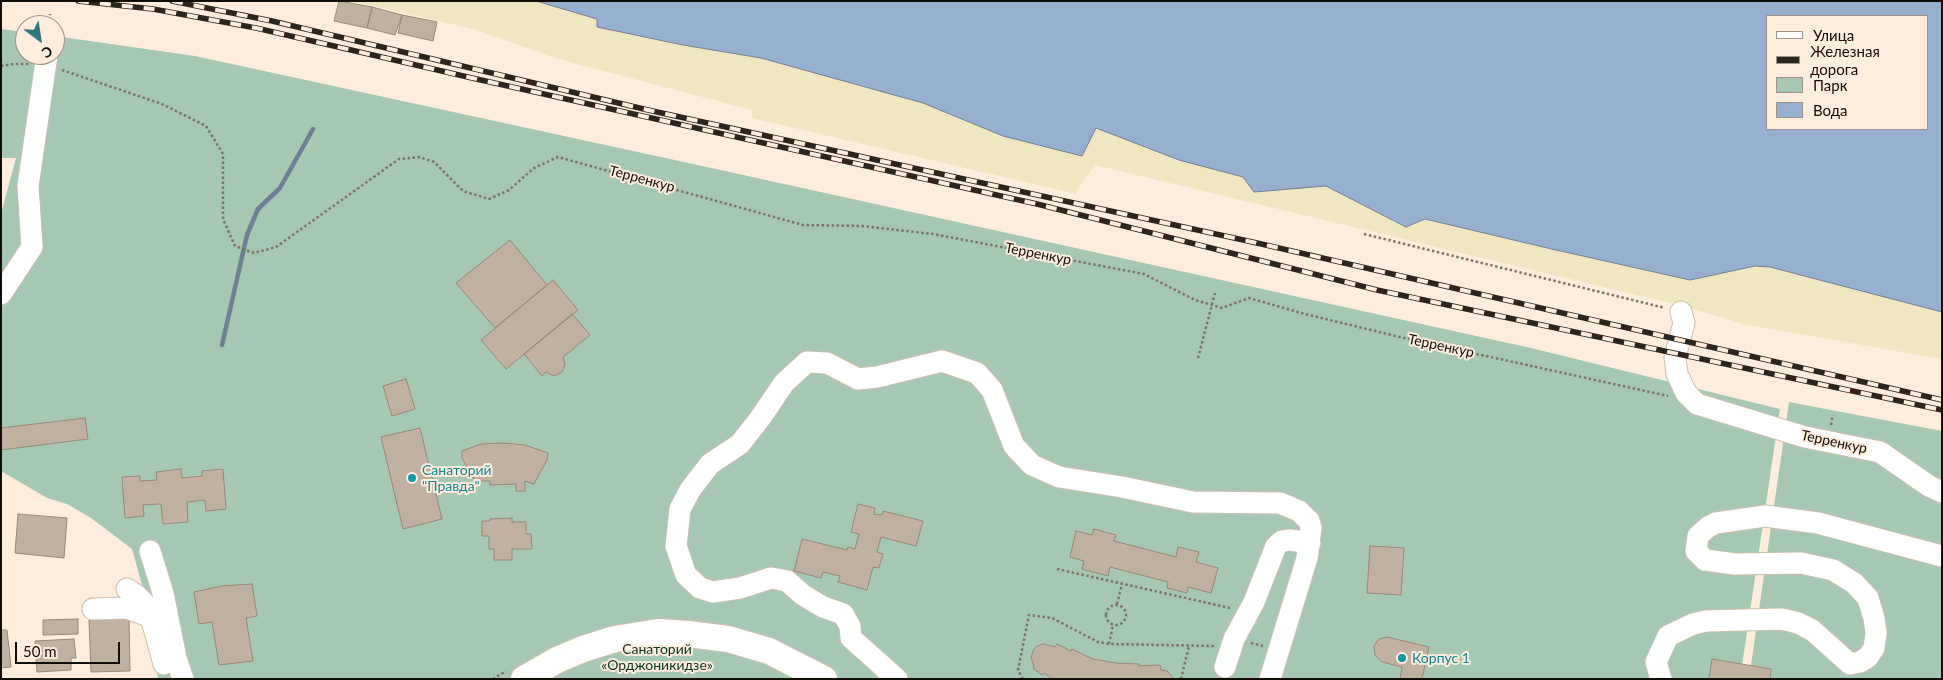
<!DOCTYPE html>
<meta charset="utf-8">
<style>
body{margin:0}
#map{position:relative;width:1943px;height:680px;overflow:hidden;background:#feeddc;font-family:Lato,sans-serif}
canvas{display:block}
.frame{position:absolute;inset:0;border:2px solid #120d07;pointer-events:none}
.legend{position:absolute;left:1766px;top:15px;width:162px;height:115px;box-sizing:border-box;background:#feeddc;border:1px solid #a09387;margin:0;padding:6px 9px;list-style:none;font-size:15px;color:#120d07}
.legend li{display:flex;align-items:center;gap:10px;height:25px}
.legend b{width:25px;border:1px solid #a09387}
.north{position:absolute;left:15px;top:15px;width:50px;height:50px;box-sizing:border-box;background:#feeddc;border:1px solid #a09387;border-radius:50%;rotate:149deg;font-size:14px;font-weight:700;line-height:20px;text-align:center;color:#120d07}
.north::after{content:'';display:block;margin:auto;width:18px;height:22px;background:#2d767b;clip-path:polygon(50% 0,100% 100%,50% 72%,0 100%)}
.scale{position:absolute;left:15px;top:642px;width:105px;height:22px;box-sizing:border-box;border:2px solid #120d07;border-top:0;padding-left:6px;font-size:15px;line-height:18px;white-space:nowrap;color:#120d07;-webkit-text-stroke:4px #feeddc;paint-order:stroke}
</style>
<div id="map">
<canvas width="1943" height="680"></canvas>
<div class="frame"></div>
<ul class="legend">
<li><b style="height:6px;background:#fff"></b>Улица</li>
<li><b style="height:6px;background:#2b251e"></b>Железная дорога</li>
<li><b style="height:14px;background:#a6c8b2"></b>Парк</li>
<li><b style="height:14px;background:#98b0cf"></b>Вода</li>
</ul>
<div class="north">С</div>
<div class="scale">50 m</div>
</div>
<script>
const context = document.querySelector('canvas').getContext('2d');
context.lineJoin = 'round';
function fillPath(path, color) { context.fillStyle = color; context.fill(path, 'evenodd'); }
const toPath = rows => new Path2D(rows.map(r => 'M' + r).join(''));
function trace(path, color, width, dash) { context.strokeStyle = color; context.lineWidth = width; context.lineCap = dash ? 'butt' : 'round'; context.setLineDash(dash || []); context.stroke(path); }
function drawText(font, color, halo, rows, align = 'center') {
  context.font = font + ' Lato,sans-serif'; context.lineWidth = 4; context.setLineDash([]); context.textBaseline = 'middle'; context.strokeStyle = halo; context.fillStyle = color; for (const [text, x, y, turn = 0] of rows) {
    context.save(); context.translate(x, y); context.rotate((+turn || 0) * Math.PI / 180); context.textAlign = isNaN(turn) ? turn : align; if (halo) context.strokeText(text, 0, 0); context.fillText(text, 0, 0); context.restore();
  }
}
const green = toPath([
 [1,29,25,32,25,55,55,55,55,36,195,56,684,162,1531,348,1780,409,1740,679,158,679,151,617,132,549,91,518,67,504,47,498,1,471,1,214,16,158,1,158],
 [1789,402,1942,431,1942,679,1749,679]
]);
const sand = toPath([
 [353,1,536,1,597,19,597,27,683,45,761,58,923,103,1003,136,1081,156,1095,128,1179,160,1243,177,1254,192,1326,186,1406,227,1425,219,1556,250,1690,280,1755,266,1770,267,1942,312,1942,359,1743,324,1691,308,1095,165,1078,189,1077,189,1076,194,752,118,752,110,562,60,473,29]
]);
const water = toPath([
 [536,1,1942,1,1942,312,1770,267,1755,266,1690,280,1556,250,1425,219,1406,227,1326,186,1254,192,1243,177,1179,160,1096,128,1082,156,1003,136,923,103,761,58,683,45,597,27,597,19,536,1],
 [1767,16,1927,16,1927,129,1767,129,1767,16]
]);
const stream = toPath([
 [222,345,247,235,258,209,280,188,313,129]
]);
const building = toPath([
 [339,1,372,7,367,28,334,21,339,1],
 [372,7,402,15,395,35,367,28,372,7],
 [402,15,437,22,433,41,398,33,402,15],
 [510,240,547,285,495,328,456,283,510,240],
 [553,280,578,310,506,369,481,340,553,280],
 [572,314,590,335,563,357,565,364,562,372,554,376,546,372,542,376,524,354,572,314],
 [406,379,415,409,392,416,383,386,406,379],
 [85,418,88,439,1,450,1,428,85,418],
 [420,428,442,519,403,529,381,437,420,428],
 [503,443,525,445,548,453,547,460,534,484,525,481,525,491,516,491,516,484,490,485,490,481,475,481,462,458,462,451,481,444,503,443],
 [181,469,182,478,202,476,202,471,223,469,226,509,206,511,205,500,187,502,188,522,163,524,161,504,143,505,144,516,125,518,122,477,140,476,140,481,157,480,156,472,181,469],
 [858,504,875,508,874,514,882,515,883,511,923,521,916,546,881,537,877,552,883,554,879,568,873,567,867,590,838,582,840,576,823,572,821,578,794,571,802,539,847,550,848,547,855,549,859,534,851,532,858,504],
 [18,514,67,518,64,558,15,553,18,514],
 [512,518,512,522,526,522,526,534,531,534,532,549,512,549,512,560,494,560,494,549,489,549,489,536,482,536,482,521,490,521,490,519,512,518],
 [1094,529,1116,535,1114,541,1176,557,1178,547,1199,552,1196,562,1218,568,1211,593,1188,587,1187,593,1167,588,1168,582,1110,567,1108,576,1082,569,1084,561,1070,557,1076,531,1092,535,1094,529],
 [1370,546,1404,548,1401,595,1367,593,1370,546],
 [252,584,257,616,246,618,253,661,219,665,212,622,199,624,194,592,222,586,252,584],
 [78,619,78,634,43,635,43,620,78,619],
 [129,619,130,671,91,672,89,620,129,619],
 [1,630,7,630,11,667,1,668,1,630],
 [1387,637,1429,647,1422,679,1400,679,1402,667,1382,662,1375,655,1374,646,1379,639,1387,637],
 [74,639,76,658,71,658,71,670,37,672,35,641,74,639],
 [1043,644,1055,647,1057,644,1071,651,1072,649,1093,659,1116,663,1139,664,1139,666,1160,665,1161,670,1167,671,1174,679,1053,679,1044,673,1042,675,1033,668,1034,666,1031,658,1033,651,1037,646,1043,644],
 [1712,659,1771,669,1770,679,1709,679,1712,659]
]);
const path = toPath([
 [49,25,50,14],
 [1,66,14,64,30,64],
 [62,70,162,104,206,126,223,154,223,219,235,246,254,253,276,247,399,159,419,157,434,162,463,191,489,199,509,190,534,168,558,157,803,225,862,226,933,234,1144,274,1195,300,1222,308,1249,298,1305,314,1404,338,1668,396],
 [1364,234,1665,308],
 [1198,358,1215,293],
 [1831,425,1833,415],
 [1057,569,1230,608],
 [1117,604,1122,584],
 '1106 615a10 10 0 1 1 20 0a10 10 0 1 1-20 0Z',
 [1251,643,1263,646],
 [1109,644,1113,625],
 [493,679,506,671],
 [1023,679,1018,670,1029,615,1052,618,1098,642,1109,644,1215,646],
 [1181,679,1189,646]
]);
const minor = toPath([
 [1,294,32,247,28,186,47,55],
 [1681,312,1684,323,1675,357,1677,374,1686,393,1697,404,1805,437,1880,452,1929,486,1942,492],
 [150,551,163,593,176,658,183,679],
 [127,589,136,595,145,604,151,617,164,664],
 [93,609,127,608,151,617],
 [1225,667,1234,639,1254,602,1276,546,1282,541,1290,540,1310,543],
 [897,679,851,638,850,626,843,614,823,607,803,595,787,581,771,578,740,588,713,592,700,588,686,575,676,546,680,509,690,490,710,464,740,444,761,417,784,383,807,362,827,363,858,379,877,377,942,361,977,373,992,390,1014,446,1032,465,1059,477,1122,487,1193,502,1280,503,1299,511,1309,521,1311,528,1307,558,1270,679],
 [1661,679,1656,662,1668,636,1693,624,1706,621,1782,619,1798,623,1812,630,1850,664,1860,662,1868,657,1874,648,1876,633,1874,618,1868,598,1854,583,1833,570,1801,563,1735,564,1705,560,1696,551,1698,536,1708,527,1716,523,1765,516,1818,523,1942,556]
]);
const major = toPath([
 [524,679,557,660,583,649,615,639,658,632,688,634,728,639,769,651,824,679]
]);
const rail = toPath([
 [78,1,153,9,256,28,472,78,1037,204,1377,290,1942,410],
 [172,1,272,21,648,110,1257,243,1942,400]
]);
const markers = [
 [412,478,5,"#0f9aa8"],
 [1402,658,5,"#0f9aa8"]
];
const streetNames = [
 ["Терренкур",642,179,15],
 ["Терренкур",1038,254,11],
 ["Терренкур",1441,346,12],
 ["Терренкур",1834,442,12]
];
const cultureNames = [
 ["Санаторий",422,470],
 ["\"Правда\"",422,486],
 ["Корпус 1",1412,658]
];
const parkNames = [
 ["Санаторий",657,649],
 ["«Орджоникидзе»",657,665]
];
fillPath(green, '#a6c8b2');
fillPath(sand, '#f0e6c1');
fillPath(water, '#98b0cf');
trace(water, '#707f93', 1);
trace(stream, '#707f93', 4.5);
fillPath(building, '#c1b1a1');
trace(building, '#988879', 1);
trace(minor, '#cebead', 23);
trace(major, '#cebead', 28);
trace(path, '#7e7368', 2.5, [2.5, 2.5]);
trace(minor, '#fff', 21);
trace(major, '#fff', 26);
trace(rail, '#2b251e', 5.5);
trace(rail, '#feeddc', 4, [11]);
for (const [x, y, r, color] of markers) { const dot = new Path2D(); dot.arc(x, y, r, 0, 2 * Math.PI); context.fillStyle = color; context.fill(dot); trace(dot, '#feeddc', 2); }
drawText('14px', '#120d07', '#feeddc', streetNames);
drawText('14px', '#0d838f', '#feeddc', cultureNames, 'left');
drawText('14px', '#05361f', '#feeddc', parkNames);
</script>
